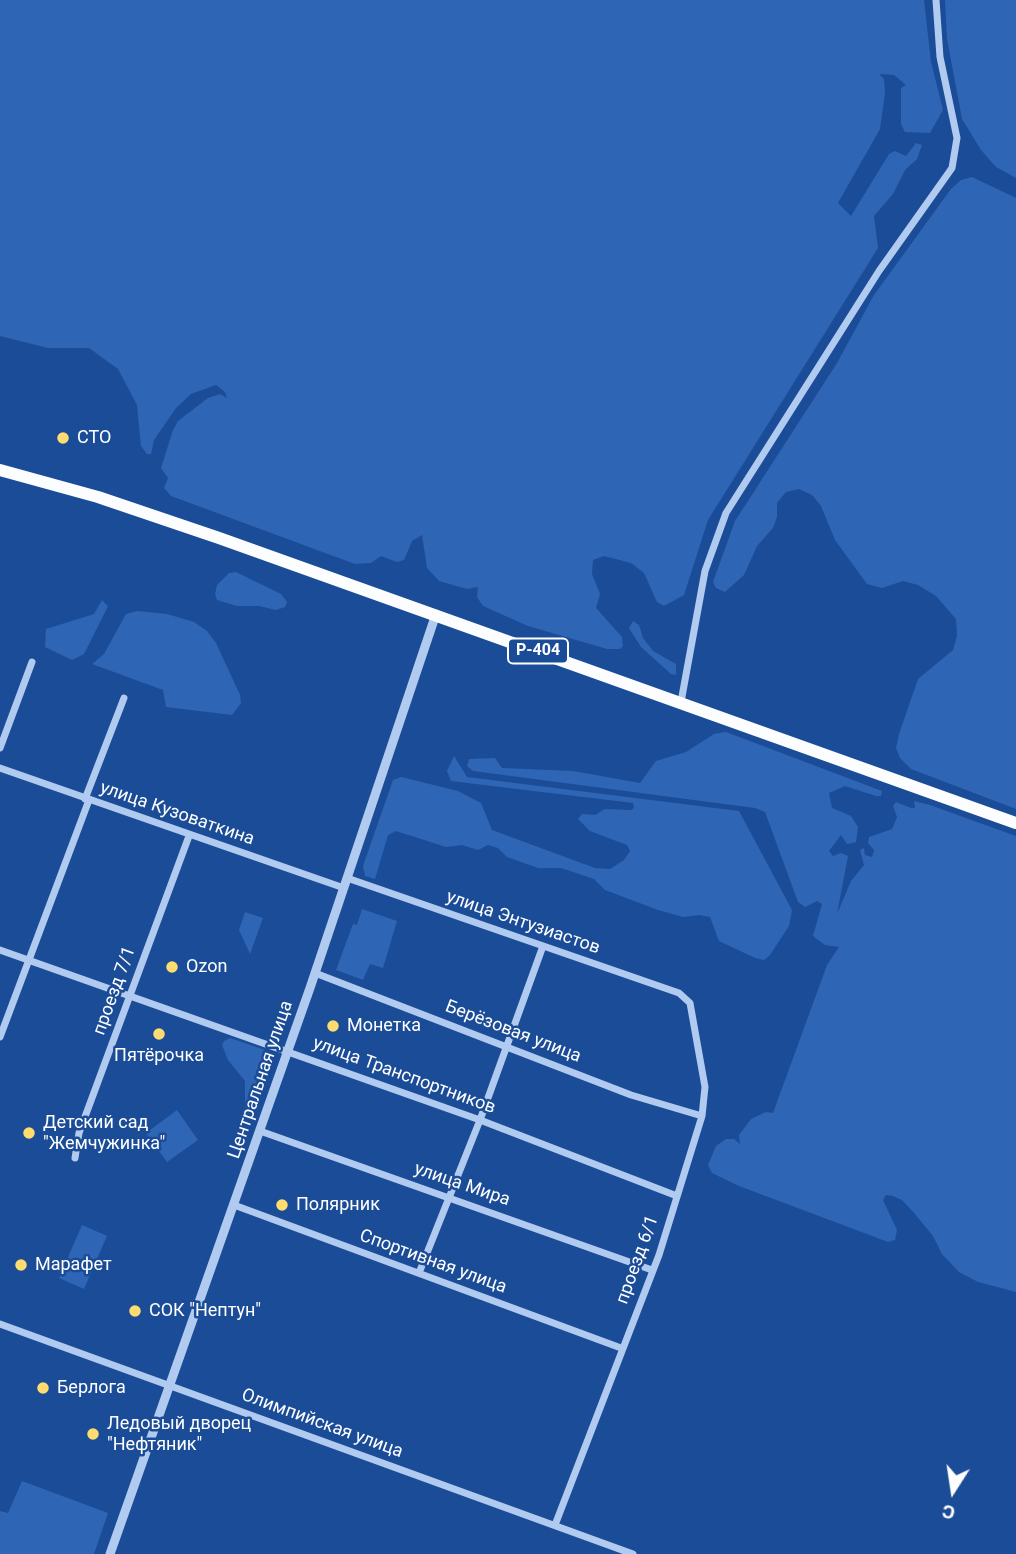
<!DOCTYPE html>
<meta charset="utf-8">
<style>
body{margin:0}
#map{position:relative;width:1016px;height:1554px;overflow:hidden;background:#1b4c98;font-family:Roboto,sans-serif}
canvas{display:block}
.north{position:absolute;left:918px;top:1456px;width:70px;height:70px;-webkit-text-stroke:5px #1b4c98;paint-order:stroke;rotate:192deg;font-size:19px;font-weight:700;line-height:28px;text-align:center;color:#fff}
.north::after{content:'';display:block;margin:auto;width:24px;height:32px;background:#fff;clip-path:polygon(50% 0,100% 100%,50% 72%,0 100%)}
</style>
<div id="map">
<canvas width="1016" height="1554"></canvas>
<div class="north">С</div>
</div>
<script>
const context = document.querySelector('canvas').getContext('2d');
context.lineJoin = 'round';
function fillPath(path, color) { context.fillStyle = color; context.fill(path, 'evenodd'); }
const toPath = rows => new Path2D(rows.map(r => 'M' + r).join(''));
function trace(path, color, width, dash) { context.strokeStyle = color; context.lineWidth = width; context.lineCap = dash ? 'butt' : 'round'; context.setLineDash(dash || []); context.stroke(path); }
function drawText(font, color, halo, rows, align = 'center') {
  context.font = font + ' Roboto,sans-serif'; context.lineWidth = 5; context.setLineDash([]); context.textBaseline = 'middle'; context.strokeStyle = halo; context.fillStyle = color; for (const [text, x, y, turn = 0] of rows) {
    context.save(); context.translate(x, y); context.rotate((+turn || 0) * Math.PI / 180); context.textAlign = isNaN(turn) ? turn : align; if (halo) context.strokeText(text, 0, 0); context.fillText(text, 0, 0); context.restore();
  }
}
const green = toPath([
 [0,0,924,0,931,62,943,110,930,133,905,132,901,124,901,88,906,85,894,75,879,74,884,79,885,93,880,129,838,203,851,216,889,154,895,151,906,156,916,143,922,145,917,159,905,170,893,194,874,216,878,248,708,520,684,595,664,606,657,602,644,573,631,563,604,556,593,560,592,574,600,594,596,608,622,637,623,646,620,649,607,649,528,626,483,606,477,597,478,587,467,589,439,581,427,568,422,535,412,541,404,560,397,562,381,556,371,563,355,564,171,496,164,488,168,478,161,468,173,430,178,421,208,398,220,394,227,398,225,392,216,385,191,394,176,408,154,440,151,454,147,454,141,446,137,405,118,369,89,348,48,348,0,336],
 [945,0,1016,0,1016,178,996,167,981,150,962,119,947,39],
 [972,177,1016,198,1016,809,911,769,900,758,896,748,899,734,918,679,953,650,957,636,956,619,936,596,918,585,903,581,882,588,867,584,835,540,821,506,812,495,799,489,786,492,777,503,777,517,773,528,757,546,744,575,725,592,716,588,713,582,735,521,837,363,874,295,951,189,961,180],
 [236,572,281,594,287,602,285,607,276,610,259,606,237,606,217,600,215,594,217,585,229,573],
 [102,600,108,606,84,654,72,660,45,647,46,629,94,614],
 [137,611,167,614,194,622,207,631,216,643,240,695,241,703,232,715,166,707,163,690,92,664,104,654,126,614],
 [633,621,639,625,643,638,653,651,676,664,676,675,671,674,641,647,629,628],
 [726,732,882,791,881,796,876,796,845,786,829,793,832,808,851,816,858,827,856,842,847,844,841,835,829,851,833,856,841,853,848,856,837,914,851,881,864,865,860,850,864,848,865,855,872,857,874,850,868,843,869,837,892,829,897,817,893,806,896,802,911,808,915,808,914,801,930,805,1016,836,1016,1292,978,1282,959,1272,942,1254,933,1236,915,1214,902,1200,893,1196,886,1195,883,1200,897,1230,895,1240,888,1242,739,1186,712,1173,708,1165,716,1146,726,1139,734,1139,740,1144,739,1135,751,1119,766,1112,773,1113,827,965,839,947,825,945,813,936,822,904,817,901,805,907,798,902,765,812,755,808,473,771,467,766,469,759,495,758,502,768,573,771,640,783,656,761,686,752,714,734],
 [454,756,467,777,739,811,792,910,789,926,770,955,764,960,755,958,719,941,710,917,699,915,683,917,658,910,605,890,594,879,561,868,538,868,507,857,498,848,488,845,478,850,462,845,446,847,396,831,388,835,375,879,365,876,363,866,393,780,401,777,458,791,481,803,492,830,595,868,610,869,624,860,630,851,627,845,590,831,578,819,582,814,595,815,605,809,631,810,634,808,633,803,451,781,447,771],
 [362,909,397,921,383,968,370,964,363,980,336,970,353,924,357,925],
 [245,912,263,918,250,954,239,930],
 [230,1038,265,1050,267,1056,242,1131,239,1131,245,1111,245,1081,228,1060,222,1045,224,1041],
 [177,1110,198,1140,167,1162,146,1133],
 [82,1225,107,1236,84,1289,59,1278],
 [22,1481,108,1513,94,1554,0,1554,0,1511,8,1513]
]);
const minor = toPath([
 [681,702,705,571,726,513,879,271,952,168,957,138,940,57,936,0],
 [0,748,32,662],
 [0,768,344,888],
 [85,799,124,698],
 [347,878,679,993,690,1003,705,1087,702,1116,659,1255,555,1525],
 [0,950,480,1120,677,1196],
 [315,973,631,1095,702,1116],
 [0,1037,89,800],
 [260,1131,652,1270],
 [75,1158,79,1133,189,836],
 [234,1205,621,1348],
 [419,1273,480,1120,543,946],
 [0,1324,633,1554]
]);
const tertiary = toPath([
 [110,1554,310,988,436,614]
]);
const trunk = toPath([
 [0,470,98,497,219,538,1016,823]
]);
const markers = [
 [63,438,7,"#ffdc6f"],
 [172,967,7,"#ffdc6f"],
 [333,1026,7,"#ffdc6f"],
 [159,1034,7,"#ffdc6f"],
 [29,1133,7,"#ffdc6f"],
 [282,1205,7,"#ffdc6f"],
 [21,1265,7,"#ffdc6f"],
 [135,1311,7,"#ffdc6f"],
 [43,1388,7,"#ffdc6f"],
 [93,1434,7,"#ffdc6f"]
];
const shields = [
 [538,651,60]
];
const shieldNames = [
 ["Р-404",538,651]
];
const poiNames = [
 ["СТО",77,438],
 ["Ozon",186,967],
 ["Монетка",347,1026],
 ["Пятёрочка",159,1056,"center"],
 ["Детский сад",43,1123],
 ["\"Жемчужинка\"",43,1144],
 ["Полярник",296,1205],
 ["Марафет",35,1265],
 ["СОК \"Нептун\"",149,1311],
 ["Берлога",57,1388],
 ["Ледовый дворец",107,1424],
 ["\"Нефтяник\"",107,1445]
];
const streetNames = [
 ["улица Кузоваткина",177,814,19],
 ["улица Энтузиастов",523,923,19],
 ["проезд 7/1",115,991,-70],
 ["Берёзовая улица",513,1032,21],
 ["улица Транспортников",404,1076,20],
 ["Центральная улица",261,1080,-71],
 ["улица Мира",462,1185,19],
 ["проезд 6/1",638,1260,-70],
 ["Спортивная улица",433,1262,20],
 ["Олимпийская улица",322,1424,20]
];
fillPath(green, '#2f65b5');
trace(minor, '#b0caf0', 7);
trace(tertiary, '#b0caf0', 9);
trace(trunk, '#fcfdff', 12);
for (const [x, y, r, color] of markers) { const dot = new Path2D(); dot.arc(x, y, r, 0, 2 * Math.PI); context.fillStyle = color; context.fill(dot); trace(dot, '#1b4c98', 2.5); }
for (const [x, y, w] of shields) { const box = new Path2D(); box.roundRect(x - w / 2, y - 12.5, w, 25, 5); context.fillStyle = '#1b4c98'; context.fill(box); trace(box, '#fff', 2); }
drawText('bold 16px', '#fff', null, shieldNames);
drawText('18px', '#fff', '#1b4c98', poiNames, 'left');
drawText('18px', '#fff', '#1b4c98', streetNames);
</script>
